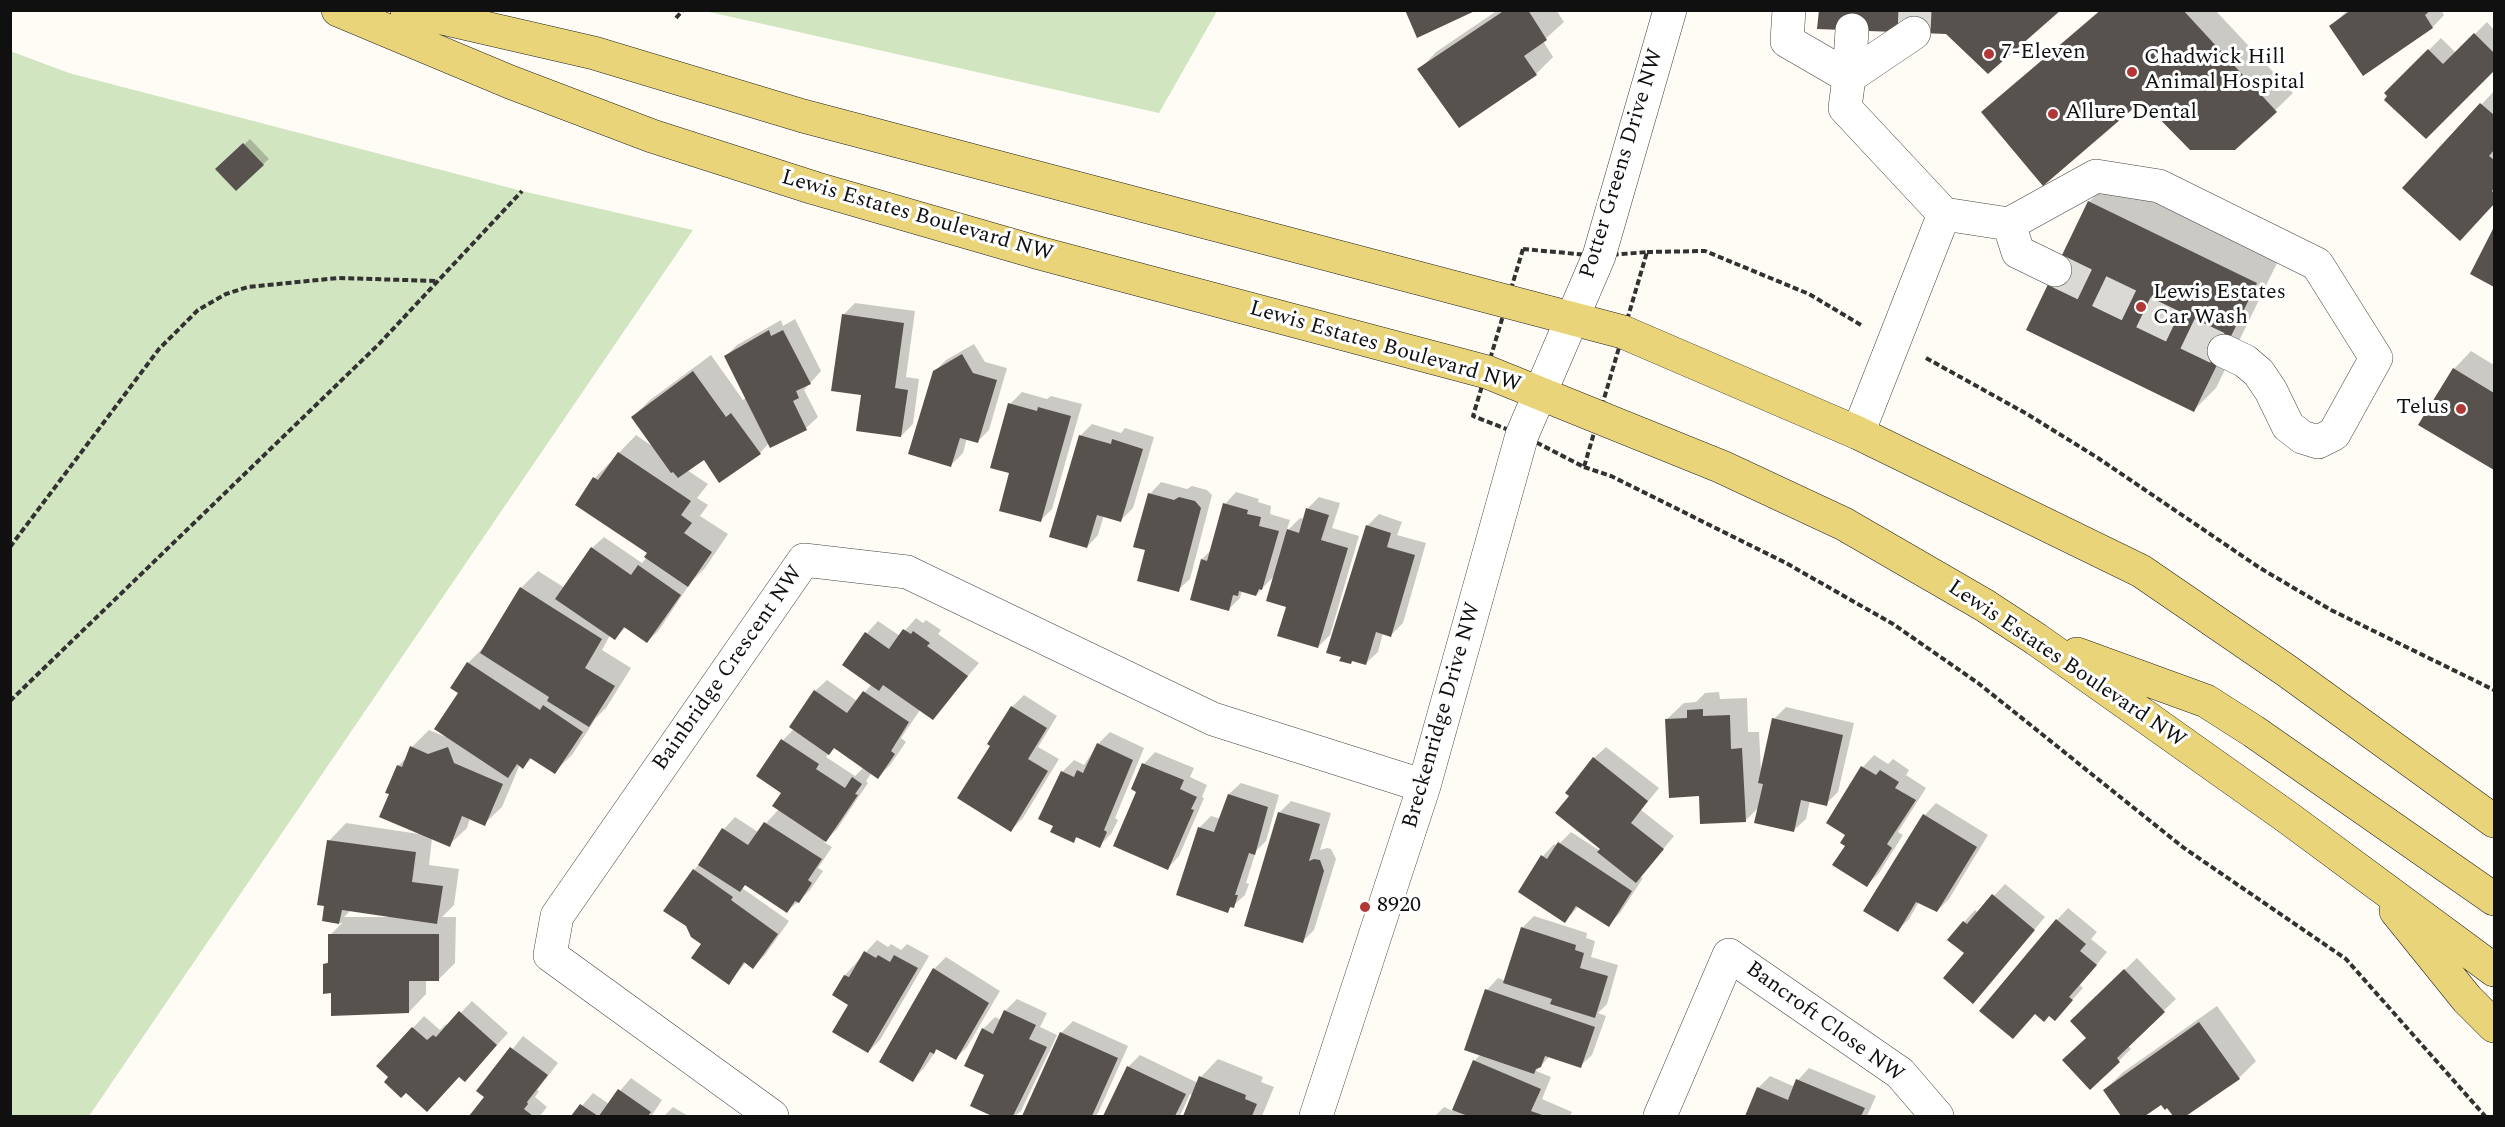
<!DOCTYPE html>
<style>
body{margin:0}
#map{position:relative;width:2505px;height:1127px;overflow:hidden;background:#fefcf5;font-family:Spectral,serif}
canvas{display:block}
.frame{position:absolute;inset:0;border:12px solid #101010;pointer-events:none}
</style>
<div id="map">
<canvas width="2505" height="1127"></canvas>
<div class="frame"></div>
</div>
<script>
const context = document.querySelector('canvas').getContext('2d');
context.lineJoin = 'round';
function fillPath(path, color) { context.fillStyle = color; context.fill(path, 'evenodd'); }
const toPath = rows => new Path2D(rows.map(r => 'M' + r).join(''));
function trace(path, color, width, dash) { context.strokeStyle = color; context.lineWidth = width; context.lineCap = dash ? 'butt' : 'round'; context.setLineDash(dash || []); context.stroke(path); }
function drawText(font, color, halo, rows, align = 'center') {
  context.font = font + ' Spectral,serif'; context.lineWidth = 6; context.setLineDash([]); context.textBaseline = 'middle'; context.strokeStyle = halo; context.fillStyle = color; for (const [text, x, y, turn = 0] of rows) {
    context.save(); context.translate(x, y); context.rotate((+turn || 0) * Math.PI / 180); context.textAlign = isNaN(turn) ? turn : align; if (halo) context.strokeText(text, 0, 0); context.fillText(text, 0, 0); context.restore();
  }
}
const green = toPath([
 [705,11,1217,10,1217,11,1159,113],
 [10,51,69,73,522,191,693,230,89,1116,11,1116]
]);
const shadow = toPath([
 [1498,10,1556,10,1564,22,1543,41,1553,57,1536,74,1419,70,1436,52],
 [2100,10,2215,10,2293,93,2235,149,2143,99,1983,112],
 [2348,10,2441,10,2444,15,2433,27,2363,74,2331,26],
 [2487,22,2494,30,2494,69,2426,137,2386,93,2441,38,2456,53],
 [2494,91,2494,204,2460,239,2404,188],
 [250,139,269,159,236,189,218,169],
 [2111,180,2278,261,2216,388,2194,410,2089,202],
 [2494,230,2494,285,2472,273],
 [855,303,915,311,906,377,919,379,913,424,901,436,863,394,843,315],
 [795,319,821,371,804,390,818,417,806,428,769,443,760,453,704,458,687,470,708,484,697,498,708,505,700,516,728,534,705,568,691,582,659,630,647,642,626,627,615,638,610,635,602,650,631,668,606,708,596,718,572,755,554,772,532,758,523,767,520,764,502,807,484,824,470,818,467,828,449,845,432,838,429,865,459,869,454,905,442,917,456,917,455,963,438,980,426,980,426,994,409,1012,333,992,325,964,330,960,330,935,342,923,323,920,329,841,346,823,419,834,391,793,387,792,399,765,408,756,412,747,429,730,446,737,460,692,452,688,468,663,486,645,521,588,538,571,565,588,592,548,604,537,642,563,647,557,649,553,577,504,595,478,636,435,655,448,633,417,650,400,711,355,743,400,746,398,726,356,737,345,781,320,783,326],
 [351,910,389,915,389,917,344,917],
 [974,344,985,362,1007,368,989,430,978,441,967,438,963,453,951,465,934,372,946,360],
 [2471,351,2494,365,2494,468,2421,424,2454,369],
 [1022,392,1047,399,1051,396,1082,404,1052,509,1040,521,1010,404],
 [1092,424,1121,433,1125,428,1154,437,1133,508,1121,520,1104,515,1098,535,1087,547,1080,436],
 [1161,482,1187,489,1192,486,1207,490,1212,495,1190,579,1178,590,1147,549,1150,494],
 [1236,492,1259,499,1258,502,1271,506,1270,514,1290,520,1286,532,1300,518,1304,519,1307,509,1319,497,1340,503,1332,528,1359,536,1330,635,1318,647,1287,606,1275,575,1256,595,1242,591,1240,598,1229,609,1192,599,1202,559,1211,550,1225,504],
 [1379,514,1402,522,1397,535,1426,543,1403,623,1391,635,1383,633,1378,652,1366,663,1353,660,1350,663,1367,526],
 [916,618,923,623,926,620,941,630,938,634,979,663,932,718,920,710,901,738,906,742,890,765,878,777,872,772,866,781,868,783,837,829,824,842,832,847,818,868,823,871,810,890,799,901,787,911,746,884,742,888,789,921,765,955,753,967,746,962,729,983,703,943,688,925,665,911,724,829,735,817,758,832,779,809,783,792,783,740,794,729,815,691,827,680,857,701,872,684,844,664,867,633,878,621,900,636],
 [835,747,864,767,855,776,826,757],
 [1719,692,1720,699,1747,698,1748,732,1759,732,1761,772,1774,719,1786,707,1854,723,1838,792,1826,804,1810,800,1806,819,1794,830,1759,807,1745,821,1700,794,1666,720,1684,703,1696,702,1705,693],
 [1024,695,1057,716,1038,747,1059,759,1023,818,1011,830,992,746,1012,707],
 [1110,732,1144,748,1115,818,1118,820,1111,834,1099,846,1078,836,1073,841,1055,825,1062,772,1074,760,1084,765,1098,744],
 [1606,747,1659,788,1641,810,1674,836,1640,877,1643,878,1620,913,1608,925,1579,906,1565,921,1520,891,1543,856,1554,844,1557,846,1571,832,1602,852,1571,796,1594,758],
 [1155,752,1194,768,1190,777,1207,785,1202,797,1204,798,1179,856,1168,868,1138,791,1133,789,1144,764],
 [1874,755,1888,764,1893,759,1909,770,1906,775,1926,788,1898,832,1903,835,1879,873,1867,885,1847,845,1847,835,1863,767],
 [1241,783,1279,795,1266,841,1256,851,1246,883,1249,884,1245,895,1227,911,1178,895,1200,827,1211,816,1221,819,1229,794],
 [1291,801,1331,813,1320,850,1327,848,1331,849,1336,859,1314,930,1303,941,1279,813],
 [1936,803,1988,835,1949,899,1937,911,1919,902,1909,919,1898,930,1865,911,1925,815],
 [2005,884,2045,917,1973,1002,1964,922,1975,910,1978,913],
 [2068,908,2097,932,2091,939,2107,952,2080,985,2083,988,2055,1019,2057,920],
 [1534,916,1587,933,1586,938,1595,941,1591,957,1618,965,1607,1004,1598,1013,1606,1016,1592,1055,1580,1066,1550,1056,1536,1071,1551,1077,1542,1099,1572,1112,1570,1116,1435,1116,1444,1107,1453,1111,1474,1061,1481,1054,1487,990,1498,978,1506,981,1522,928],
 [877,940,888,947,891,944,901,950,907,944,929,956,880,1040,868,1052,850,1004,834,995,845,975],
 [946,957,1000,991,967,1047,955,1059,938,1048,924,1068,913,1080,934,969],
 [2137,958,2176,999,2127,1045,2131,1049,2091,1088,2088,1037,2072,1021],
 [1017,999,1047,1013,1040,1027,1057,1035,1021,1111,1015,1116,996,1116,972,1105,986,1075,983,1029,995,1017,1001,1020,1005,1011],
 [472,1001,508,1033,465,1080,413,1028,424,1016,440,1030,446,1024,448,1026],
 [2217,1006,2256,1061,2239,1078,2184,1116,2175,1116,2168,1106,2161,1103,2142,1116,2123,1116,2105,1090,2122,1073],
 [1073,1021,1128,1046,1098,1113,1095,1116,1024,1116,1061,1033],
 [523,1036,558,1063,537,1090,539,1091,535,1097,547,1107,540,1116,471,1116,486,1097,479,1091],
 [1140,1055,1198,1083,1201,1077,1218,1059,1263,1077,1261,1082,1274,1087,1262,1116,1184,1116,1193,1095,1190,1094,1180,1116,1105,1116,1128,1067],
 [1809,1068,1876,1096,1867,1116,1746,1116,1758,1088,1770,1076,1795,1087,1798,1080],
 [631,1078,662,1100,652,1115,654,1116,573,1116,593,1093,609,1104],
 [673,1107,688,1116,664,1116]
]);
const building = toPath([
 [1405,10,1477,10,1417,38],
 [1505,10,1528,10,1547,40,1524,56,1537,75,1459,128,1417,69],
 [1819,10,2061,10,1988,74,1946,34,1817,29],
 [2101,10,2183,10,2277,112,2235,150,2190,150,2142,101,2043,186,1981,112],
 [2351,10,2431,10,2425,15,2433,28,2363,76,2329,26],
 [2474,33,2494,53,2494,71,2426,139,2384,100,2387,96,2384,93,2428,49,2443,64],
 [2480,103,2494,115,2494,150,2489,156,2494,160,2494,188,2492,191,2494,193,2494,204,2460,241,2402,188],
 [243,143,264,165,236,191,215,169],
 [2088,201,2257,283,2194,412,2026,330],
 [2494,227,2494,287,2470,274],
 [842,314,904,323,895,388,908,390,901,437,856,431,861,395,831,391],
 [769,330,771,336,783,330,811,384,796,391,799,398,793,401,807,430,770,448,724,356],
 [962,354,973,373,997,380,978,443,960,438,951,467,908,454,933,371],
 [2453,368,2494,393,2494,470,2418,425],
 [693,371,726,417,731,413,761,454,719,483,704,460,678,478,673,472,671,473,631,417],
 [1008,403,1037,411,1038,407,1071,416,1041,522,999,511,1009,473,990,468],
 [1079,435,1111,444,1112,439,1143,449,1121,522,1097,515,1087,548,1049,537],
 [618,452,691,501,681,515,692,523,684,533,712,552,688,587,644,557,647,553,575,505,593,477,598,480],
 [1148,493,1174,500,1179,497,1195,501,1201,508,1179,592,1137,581,1145,550,1133,547],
 [1223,503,1248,510,1247,514,1261,517,1259,526,1279,531,1262,590,1259,589,1256,596,1239,591,1238,596,1233,595,1229,611,1190,600,1201,559,1207,561],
 [1306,508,1329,515,1321,540,1348,548,1318,648,1277,636,1286,607,1266,601,1287,529,1299,533],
 [1366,525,1391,533,1387,547,1415,555,1391,637,1376,632,1366,665,1352,661,1351,664,1339,661,1341,657,1326,653],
 [591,547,631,575,638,565,681,595,647,643,624,627,615,640,555,599],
 [520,587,602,639,585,668,615,686,589,727,547,701,549,697,480,653],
 [903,629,911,634,913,631,930,643,927,646,968,676,933,720,883,685,879,691,842,665,865,632,889,649],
 [467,662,540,710,543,705,583,732,555,774,530,758,523,769,517,764,508,778,434,729,458,693,450,688],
 [814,690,847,713,863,691,909,722,891,751,895,754,878,779,834,748,829,755,789,727],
 [1011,706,1047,728,1028,759,1048,771,1011,832,957,798,990,746,987,744],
 [1703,709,1703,716,1730,715,1731,749,1742,748,1746,822,1700,824,1699,796,1669,798,1665,719,1687,718,1687,710],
 [1772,718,1843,735,1827,806,1801,800,1794,832,1754,823,1763,784,1758,783],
 [781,739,819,764,816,769,845,788,852,777,862,784,855,794,858,795,826,842,772,806,781,793,756,776],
 [1097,743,1133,760,1104,830,1107,832,1100,848,1076,837,1074,843,1050,832,1053,826,1038,819,1061,771,1074,777,1077,770,1083,773],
 [410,746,428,754,448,747,454,763,503,784,485,826,462,816,450,847,379,817,389,794,385,793,397,765,402,767],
 [1593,757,1648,801,1631,823,1664,849,1636,883,1597,852,1600,849,1555,813,1569,796,1565,793],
 [1142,763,1184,780,1180,789,1197,797,1191,809,1194,810,1168,870,1113,846,1136,792,1131,789],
 [1861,766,1876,775,1880,770,1899,782,1895,788,1916,800,1887,844,1892,848,1867,887,1832,865,1845,846,1840,843,1845,835,1826,823],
 [1228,794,1268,807,1255,855,1249,853,1235,895,1238,895,1234,908,1230,907,1228,913,1176,895,1198,827,1214,832],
 [1278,812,1320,824,1309,861,1314,859,1320,860,1324,871,1303,943,1244,926],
 [1923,814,1977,847,1937,912,1916,902,1898,932,1863,911],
 [764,822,822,859,808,880,812,883,799,903,795,901,787,913,745,885,740,892,698,865,722,828,748,845],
 [327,840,416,852,412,882,443,886,437,924,342,910,339,924,322,921,324,906,317,905],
 [1558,842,1632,891,1609,927,1576,906,1565,923,1518,892,1541,855,1547,859],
 [693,869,733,897,731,900,778,934,753,969,744,962,729,985,691,958,701,944,691,937,686,926,663,911],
 [1992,894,2035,930,1973,1004,1943,978,1964,953,1947,940,1963,921,1967,924],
 [2056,919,2086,944,2080,951,2097,965,2069,997,2073,1000,2055,1021,2049,1016,2044,1022,2035,1014,2013,1039,1979,1011],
 [1521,927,1576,945,1575,950,1584,953,1580,968,1608,976,1595,1018,1550,1004,1552,999,1503,983],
 [328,934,439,934,439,981,409,981,409,1013,331,1016,331,993,323,994,323,964,328,963],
 [864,951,876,958,878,955,890,962,894,955,918,968,868,1053,832,1032,848,1005,832,995,844,975,849,977],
 [933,968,989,1003,956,1060,936,1049,934,1054,930,1052,913,1082,879,1062],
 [2124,969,2165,1012,2117,1058,2120,1062,2090,1090,2062,1060,2086,1038,2070,1021],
 [1485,989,1595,1027,1581,1068,1545,1056,1541,1067,1536,1069,1534,1074,1464,1050],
 [1004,1010,1036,1025,1029,1039,1047,1047,1013,1116,992,1116,970,1106,984,1075,964,1066,982,1028,993,1034],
 [459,1011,497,1045,465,1082,459,1077,427,1112,406,1093,401,1098,384,1082,388,1077,376,1066,412,1027,427,1040,433,1035,436,1037],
 [2199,1022,2240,1079,2186,1116,2173,1116,2167,1108,2165,1110,2161,1105,2145,1116,2121,1116,2103,1090],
 [1060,1032,1118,1058,1092,1116,1022,1116],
 [510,1047,548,1075,527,1102,528,1104,524,1109,533,1116,469,1116,484,1097,476,1091],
 [1473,1060,1541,1089,1531,1111,1545,1116,1468,1116,1452,1110],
 [1127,1066,1186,1094,1175,1116,1103,1116],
 [1199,1076,1246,1095,1245,1099,1257,1104,1252,1116,1183,1116],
 [1796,1079,1865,1108,1861,1116,1745,1116,1757,1087,1788,1100],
 [618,1089,651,1112,648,1116,599,1116],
 [580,1104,598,1116,571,1116]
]);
const minorTunnel = toPath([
 [1914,33,1915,10],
 [2055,270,2224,351]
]);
const path = toPath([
 [676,18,683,10],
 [1523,249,1599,256,1647,252,1584,467,1522,435,1473,416,1523,249],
 [1647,252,1705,251,1809,294,1861,325],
 [1926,358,2027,414,2098,458,2260,568,2331,610,2494,690],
 [1584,467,1611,476,1786,563,1893,624,1978,683,2184,848,2346,959,2485,1116],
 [10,547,159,349,198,310,226,294,248,287,338,278,438,281],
 [10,701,379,344,522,191]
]);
const minor = toPath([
 [1789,10,1787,41,1849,77,1852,30],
 [1944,214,2009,224,2096,176,2159,186,2317,264,2376,358,2334,434,2318,442,2302,437,2288,426,2271,391,2259,373,2245,361,2224,351],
 [2009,224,2018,252,2055,270],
 [1858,433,1944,214,1845,108,1849,77,1914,33],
 [772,1116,550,955,557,916,804,560,907,572,1213,719,1424,786],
 [1316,1116,1424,786,1522,435,1599,256,1670,10],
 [1660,1116,1729,955,1900,1073,1937,1116]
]);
const major = toPath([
 [338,10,510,82,652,136,814,188,1039,253,1487,372,1722,467,1844,524,1984,605,2036,639,2287,817,2494,970],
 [407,10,594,53,803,116,1623,332,1858,433,2141,571,2287,671,2494,821],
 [2077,654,2206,701,2253,731,2494,899],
 [2396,911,2467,999,2494,1026]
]);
const markers = [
 [1989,54,6,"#b13837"],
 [2132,72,6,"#b13837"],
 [2053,114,6,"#b13837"],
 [2141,307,6,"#b13837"],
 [2461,409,6,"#b13837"],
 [1365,907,6,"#b13837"]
];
const poiNames = [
 ["7-Eleven",2001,54],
 ["Chadwick Hill",2144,59],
 ["Animal Hospital",2144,84],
 ["Allure Dental",2065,114],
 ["Lewis Estates",2153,294],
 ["Car Wash",2153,319],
 ["Telus",2449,409,"right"],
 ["8920",1377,907]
];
const streetNames = [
 ["Potter Greens Drive NW",1623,164,-73],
 ["Lewis Estates Boulevard NW",917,217,16],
 ["Lewis Estates Boulevard NW",1385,348,16],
 ["Lewis Estates Boulevard NW",2066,665,34],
 ["Bainbridge Crescent NW",729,669,-55],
 ["Breckenridge Drive NW",1443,716,-74],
 ["Bancroft Close NW",1824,1023,36]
];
fillPath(green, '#d2e5c1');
fillPath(shadow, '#0003');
fillPath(building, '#58524e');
trace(minorTunnel, '#dad9d3', 33, [33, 16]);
trace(minor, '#434343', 34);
trace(major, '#212121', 34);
trace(path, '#323232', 4, [6, 3]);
trace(minor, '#fff', 33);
trace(major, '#e9d479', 33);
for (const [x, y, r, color] of markers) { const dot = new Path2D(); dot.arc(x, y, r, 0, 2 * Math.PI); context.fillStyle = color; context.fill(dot); trace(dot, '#fff', 2); }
drawText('22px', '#101010', '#fff', poiNames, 'left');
drawText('22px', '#101010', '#fff', streetNames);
</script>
